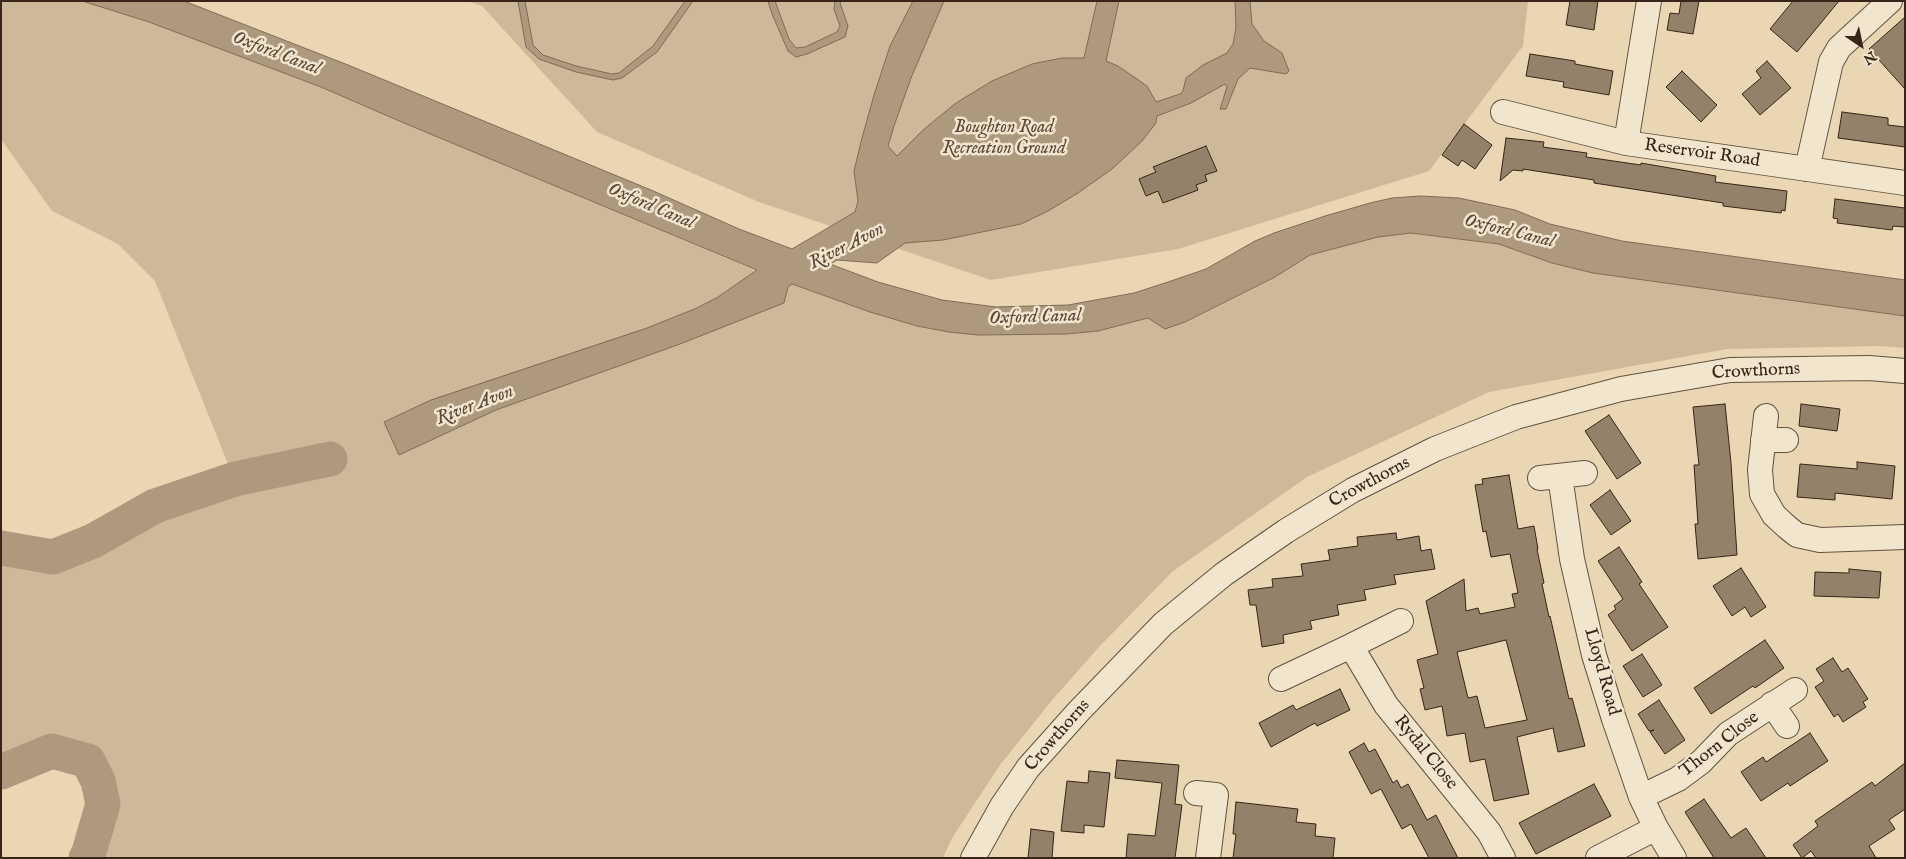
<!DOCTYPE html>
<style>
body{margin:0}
#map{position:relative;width:1906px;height:859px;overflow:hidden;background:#e9d7b3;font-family:"IM FELL English",serif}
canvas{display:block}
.frame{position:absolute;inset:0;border:2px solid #382418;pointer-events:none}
.north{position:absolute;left:1836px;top:20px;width:50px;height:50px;-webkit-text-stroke:4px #f1e5ce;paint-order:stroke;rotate:146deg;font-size:14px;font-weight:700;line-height:20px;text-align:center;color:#382418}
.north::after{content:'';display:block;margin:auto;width:18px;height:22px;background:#382418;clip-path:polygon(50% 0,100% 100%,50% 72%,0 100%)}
</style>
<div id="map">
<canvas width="1906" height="859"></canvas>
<div class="frame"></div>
<div class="north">N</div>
</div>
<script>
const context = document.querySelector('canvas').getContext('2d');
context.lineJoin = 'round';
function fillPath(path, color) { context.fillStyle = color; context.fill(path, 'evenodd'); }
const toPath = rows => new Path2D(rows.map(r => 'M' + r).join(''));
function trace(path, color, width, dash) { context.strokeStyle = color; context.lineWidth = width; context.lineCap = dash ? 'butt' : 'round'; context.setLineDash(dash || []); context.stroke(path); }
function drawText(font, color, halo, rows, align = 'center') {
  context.font = font + ' "IM FELL English",serif'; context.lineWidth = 5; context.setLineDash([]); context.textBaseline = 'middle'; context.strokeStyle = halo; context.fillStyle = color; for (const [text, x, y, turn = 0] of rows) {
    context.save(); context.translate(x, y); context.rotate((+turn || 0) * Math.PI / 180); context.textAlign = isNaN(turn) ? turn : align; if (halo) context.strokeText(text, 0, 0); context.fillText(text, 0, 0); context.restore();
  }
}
const green = toPath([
 [1,1,82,1,149,22,321,87,404,123,779,280,870,312,917,326,949,332,978,335,1066,334,1098,331,1149,318,1185,322,1275,277,1310,255,1378,237,1411,233,1499,244,1552,263,1593,273,1905,316,1905,348,1880,346,1727,349,1489,392,1307,477,1172,572,1100,646,1053,699,1000,765,952,838,943,858,86,858,89,851,103,804,98,781,88,761,51,751,1,772,1,548,53,557,93,541,155,506,234,479,155,281,118,244,52,211,1,139],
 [467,1,1528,1,1523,46,1429,171,1178,249,991,280,759,202,597,132,482,6]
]);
const water = toPath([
 [82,1,184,1,348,65,651,190,739,229,792,249,855,212,858,201,854,171,862,138,874,95,890,46,913,1,944,1,911,78,894,126,888,146,897,156,923,130,956,103,992,81,1032,64,1062,58,1084,58,1097,1,1119,1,1106,61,1118,66,1147,86,1156,102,1180,94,1183,91,1186,78,1203,65,1227,53,1233,44,1236,28,1235,1,1250,1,1252,24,1264,41,1282,53,1289,71,1286,74,1250,68,1238,79,1226,109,1220,109,1227,87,1225,84,1191,103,1157,116,1156,123,1142,141,1112,169,1078,193,1048,211,1021,224,943,240,905,243,877,263,837,260,830,264,878,282,942,300,996,307,1068,305,1134,293,1168,282,1206,269,1255,241,1274,233,1325,216,1370,203,1392,198,1420,196,1459,198,1515,210,1550,224,1622,241,1905,280,1905,316,1593,273,1552,263,1499,244,1411,233,1378,237,1310,255,1275,277,1185,322,1165,329,1148,318,1098,331,1066,334,978,335,949,332,917,326,870,312,792,284,788,287,784,303,680,344,496,410,399,455,384,422,431,400,647,328,697,308,718,297,757,270,404,123,321,87,149,22,82,1],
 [518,1,525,1,533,45,543,55,576,66,612,74,619,73,653,46,685,1,693,1,657,52,622,78,613,80,576,72,539,59,526,47,518,1],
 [768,1,775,1,789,39,796,48,805,47,837,32,840,26,834,9,835,1,842,1,840,3,848,26,845,37,807,54,796,57,788,51,772,14,768,1]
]);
const river = toPath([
 [1,548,53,557,93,541,155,506,235,479,330,459],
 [1,772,52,751,88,761,98,781,103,804,89,852,86,858]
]);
const building = toPath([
 [1570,1,1598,1,1594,30,1566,25,1570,1],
 [1681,1,1699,1,1693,34,1667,30,1670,13,1679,14,1681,1],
 [1793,1,1839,1,1797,52,1770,29,1793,1],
 [1905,17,1905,89,1869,49,1905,17],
 [1530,54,1575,61,1575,64,1613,71,1609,95,1563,87,1564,82,1526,76,1530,54],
 [1767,61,1791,88,1760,115,1742,94,1761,78,1756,71,1767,61],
 [1682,71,1717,105,1701,122,1666,87,1682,71],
 [1842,112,1888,118,1888,125,1905,127,1905,147,1838,138,1842,112],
 [1464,124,1492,145,1475,169,1462,160,1458,166,1442,155,1464,124],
 [1506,138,1544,142,1543,147,1587,153,1586,157,1641,165,1641,163,1716,176,1715,182,1787,191,1785,211,1782,210,1781,213,1723,206,1723,203,1594,183,1594,180,1523,169,1523,171,1513,170,1500,181,1506,138],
 [1206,146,1217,171,1205,175,1207,181,1196,185,1198,190,1163,203,1158,191,1146,196,1139,179,1156,172,1153,167,1206,146],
 [1835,199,1905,208,1905,227,1893,226,1892,230,1837,223,1838,219,1833,218,1835,199],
 [1725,404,1731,463,1737,555,1698,559,1695,524,1698,524,1694,465,1699,465,1693,407,1725,404],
 [1801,404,1840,409,1837,431,1799,426,1801,404],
 [1609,415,1641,463,1617,479,1585,431,1609,415],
 [1857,462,1895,466,1892,499,1835,493,1835,500,1797,497,1800,464,1857,469,1857,462],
 [1509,475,1518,529,1534,526,1538,549,1537,549,1544,583,1542,584,1549,617,1550,616,1569,699,1572,698,1585,746,1558,752,1553,728,1517,737,1529,794,1494,801,1485,759,1470,762,1465,733,1447,736,1442,706,1425,710,1420,689,1424,688,1417,660,1438,654,1426,601,1464,579,1466,611,1478,608,1480,614,1515,607,1512,594,1518,593,1510,554,1491,557,1486,531,1483,532,1475,485,1483,484,1482,479,1509,475],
 [1506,640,1527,720,1485,728,1477,696,1468,698,1457,652,1506,640],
 [1610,490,1631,521,1611,535,1590,505,1610,490],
 [1396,533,1397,540,1419,536,1421,551,1431,549,1435,569,1394,575,1396,584,1364,590,1366,600,1337,605,1339,615,1310,621,1312,629,1283,635,1284,643,1262,647,1256,605,1250,605,1248,590,1273,587,1272,579,1303,576,1301,564,1330,560,1328,550,1358,546,1357,537,1396,533],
 [1619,547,1642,582,1639,584,1668,627,1632,651,1608,615,1616,609,1614,606,1623,599,1598,561,1619,547],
 [1741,568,1766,607,1751,617,1745,607,1732,616,1713,586,1741,568],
 [1849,569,1881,572,1879,598,1814,596,1815,572,1849,573,1849,569],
 [1765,640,1784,668,1755,688,1753,686,1711,714,1694,688,1765,640],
 [1642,654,1662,685,1643,697,1623,666,1642,654],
 [1833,658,1842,672,1848,668,1868,699,1863,702,1866,707,1843,722,1838,714,1834,717,1815,687,1824,681,1816,669,1833,658],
 [1340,689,1350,710,1317,726,1315,723,1271,747,1259,723,1293,705,1296,710,1340,689],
 [1659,700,1685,740,1665,754,1650,732,1654,730,1649,731,1638,714,1659,700],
 [1810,733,1828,761,1790,786,1788,783,1761,801,1741,772,1763,757,1766,762,1810,733],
 [1364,743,1369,752,1375,749,1393,783,1397,780,1401,788,1408,784,1427,820,1436,815,1458,858,1429,858,1411,824,1402,829,1381,789,1371,794,1349,752,1364,743],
 [1117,760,1179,765,1175,804,1182,805,1175,858,1126,858,1128,834,1155,836,1162,783,1115,778,1117,760],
 [1905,763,1905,809,1889,820,1895,829,1869,846,1876,858,1816,858,1811,851,1802,858,1793,845,1818,826,1815,821,1872,782,1875,786,1905,763],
 [1089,771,1110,773,1104,827,1084,825,1084,833,1061,831,1067,781,1088,783,1089,771],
 [1594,784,1611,816,1536,854,1519,823,1594,784],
 [1704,799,1731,838,1746,828,1766,858,1714,858,1685,812,1704,799],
 [1236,802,1298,809,1296,822,1316,824,1315,836,1335,838,1333,858,1233,858,1236,834,1233,834,1236,802],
 [1031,829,1054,832,1052,858,1028,858,1031,829]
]);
const street = toPath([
 [1503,112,1626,143,1905,183],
 [1626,143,1649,1],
 [1807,169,1831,62,1839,48,1890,1],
 [1766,416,1760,470,1762,494,1774,515,1787,527,1797,535,1820,540,1905,537],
 [1763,440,1786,440],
 [1560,476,1572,559,1594,655,1614,719,1641,797,1656,828,1674,858],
 [1540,478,1585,473],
 [1351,646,1401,621],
 [1281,679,1351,646,1386,705,1489,832,1503,858],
 [1772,704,1787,726],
 [1196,793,1216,795,1208,858],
 [1641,797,1678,779,1701,762,1728,734,1795,690],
 [973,858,1002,806,1028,768,1078,712,1163,624,1224,574,1286,531,1353,490,1435,449,1516,417,1621,389,1730,370,1869,368,1905,371],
 [1598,858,1656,828]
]);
const parkNames = [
 ["Boughton Road",1004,128],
 ["Recreation Ground",1004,149]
];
const streetNames = [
 ["Reservoir Road",1702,154,8],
 ["Crowthorns",1756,372,-3],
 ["Crowthorns",1370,483,-28],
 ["Lloyd Road",1601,672,74],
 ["Crowthorns",1058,736,-49],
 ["Thorn Close",1720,745,-38],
 ["Rydal Close",1425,753,51]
];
const waterNames = [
 ["Oxford Canal",276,54,21],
 ["Oxford Canal",651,207,23],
 ["Oxford Canal",1509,232,14],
 ["River Avon",847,247,-27],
 ["Oxford Canal",1035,318,-2],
 ["River Avon",475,406,-21]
];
fillPath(green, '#cbb999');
fillPath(water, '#ad9a7e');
trace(water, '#7e6b55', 1);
trace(river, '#ad9a7e', 35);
fillPath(building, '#948169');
trace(building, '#382418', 1);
trace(street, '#64513f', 26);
trace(street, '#f1e5ce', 24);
drawText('italic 18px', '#5d4938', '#f1e5ce', parkNames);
drawText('18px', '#382418', '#f1e5ce', streetNames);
drawText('italic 19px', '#5b4737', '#f1e5ce', waterNames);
</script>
